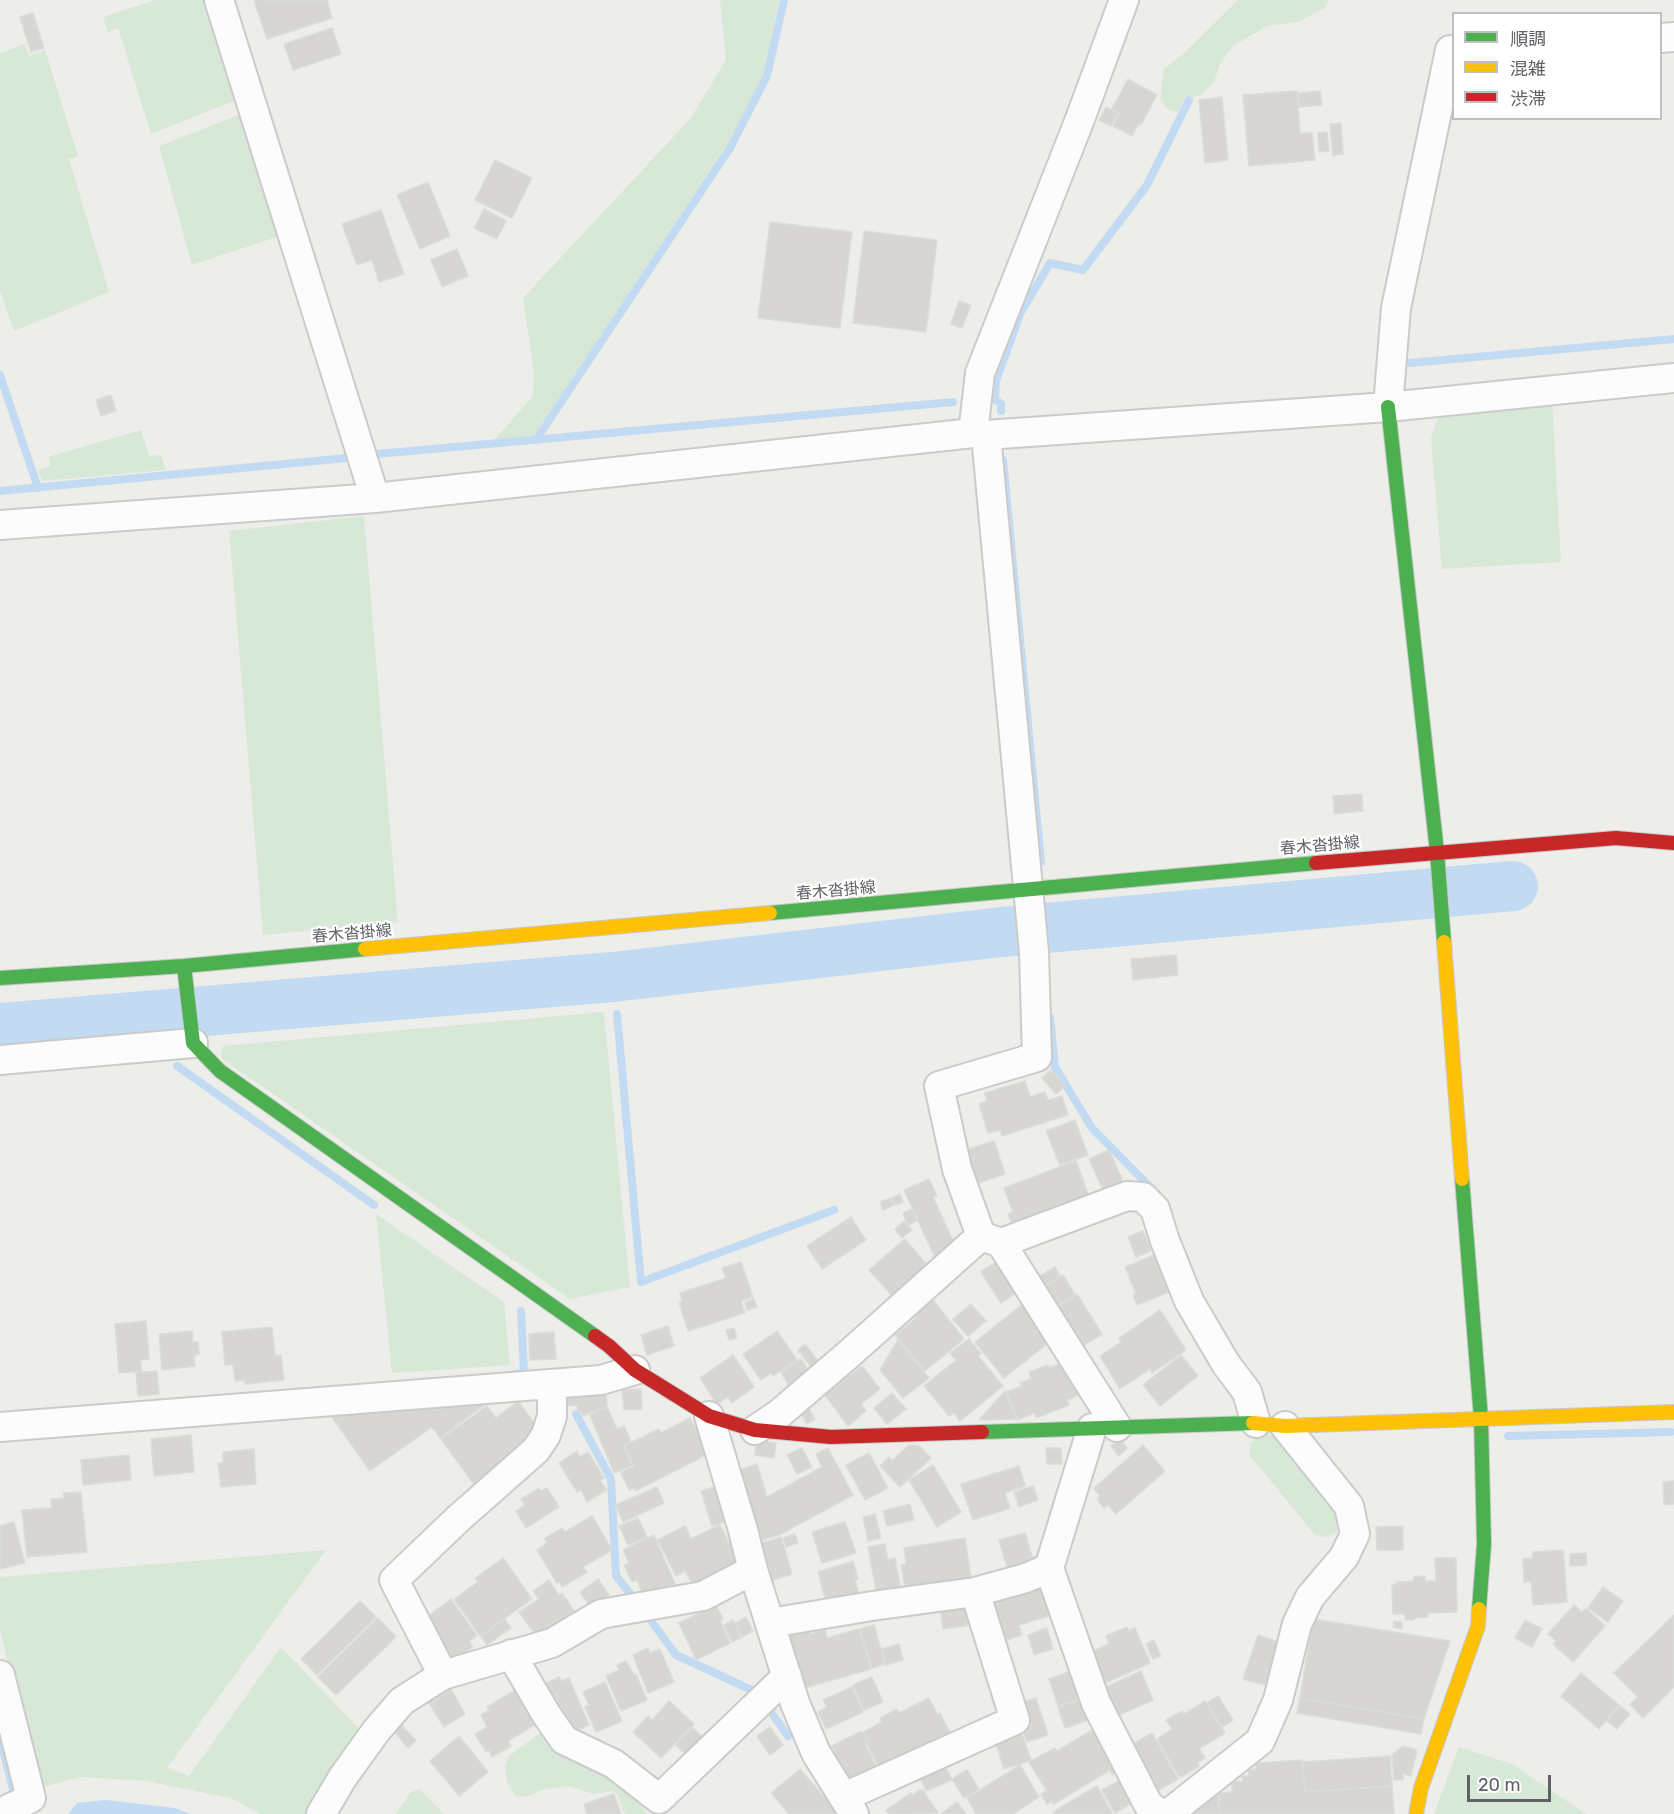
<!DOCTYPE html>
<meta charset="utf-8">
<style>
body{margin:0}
#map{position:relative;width:1674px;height:1814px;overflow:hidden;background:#edede9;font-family:Rubik,"Noto Sans JP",sans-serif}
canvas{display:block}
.legend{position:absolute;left:1452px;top:12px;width:210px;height:108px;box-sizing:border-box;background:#fff;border:2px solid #bfc0c1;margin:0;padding:8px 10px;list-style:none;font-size:18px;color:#5e6165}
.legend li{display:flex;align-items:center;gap:12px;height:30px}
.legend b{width:30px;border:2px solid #bfc0c1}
.scale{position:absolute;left:1467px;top:1775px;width:84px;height:27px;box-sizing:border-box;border:3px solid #5e6165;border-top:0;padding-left:8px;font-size:18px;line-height:21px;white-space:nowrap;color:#5e6165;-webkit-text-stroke:4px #fff;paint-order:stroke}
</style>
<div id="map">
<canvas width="1674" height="1814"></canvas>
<ul class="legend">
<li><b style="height:8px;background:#4caf50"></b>順調</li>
<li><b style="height:8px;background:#ffc107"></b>混雑</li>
<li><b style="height:8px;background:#c62828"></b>渋滞</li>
</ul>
<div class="scale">20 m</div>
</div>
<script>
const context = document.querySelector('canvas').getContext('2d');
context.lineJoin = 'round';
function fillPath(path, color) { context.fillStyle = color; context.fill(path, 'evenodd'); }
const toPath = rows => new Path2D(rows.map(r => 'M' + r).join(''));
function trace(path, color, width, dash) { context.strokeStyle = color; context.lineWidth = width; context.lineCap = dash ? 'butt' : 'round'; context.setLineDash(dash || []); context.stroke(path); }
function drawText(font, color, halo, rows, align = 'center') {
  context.font = font + ' Rubik,"Noto Sans JP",sans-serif'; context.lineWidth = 4.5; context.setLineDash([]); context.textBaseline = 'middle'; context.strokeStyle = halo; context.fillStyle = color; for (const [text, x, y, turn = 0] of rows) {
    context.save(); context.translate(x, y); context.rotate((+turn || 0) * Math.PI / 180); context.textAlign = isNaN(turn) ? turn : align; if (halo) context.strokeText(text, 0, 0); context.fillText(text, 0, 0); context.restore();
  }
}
const green = toPath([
 [155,0,204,0,236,100,151,134,118,28,108,32,103,17],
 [720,0,779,0,764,75,726,146,533,437,494,440,533,396,534,373,523,298,690,119,726,60],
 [1238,0,1329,0,1325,8,1298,22,1267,26,1233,46,1220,64,1214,82,1200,96,1185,97,1178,112,1168,110,1160,99,1164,69,1183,54],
 [25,44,29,56,45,50,78,156,69,159,109,292,14,331,0,291,0,53],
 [241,114,280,236,192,265,159,146],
 [1552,397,1561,562,1442,569,1431,438,1441,407],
 [141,430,149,456,161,455,166,470,42,481,38,470,51,466,48,457],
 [364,516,398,922,263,935,229,531],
 [604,1012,630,1287,570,1299,221,1058,223,1046],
 [376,1214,504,1302,510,1365,392,1373],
 [1262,1432,1277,1437,1336,1510,1337,1532,1327,1537,1315,1535,1250,1456,1250,1444],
 [326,1550,167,1768,189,1776,281,1647,360,1730,310,1814,260,1814,231,1798,146,1781,80,1777,43,1787,35,1782,0,1629,0,1577],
 [544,1730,649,1798,641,1806,647,1814,625,1814,617,1794,612,1791,594,1794,568,1786,542,1790,525,1797,516,1796,507,1782,505,1767,509,1756],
 [1459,1747,1512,1764,1586,1814,1434,1814],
 [419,1789,444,1814,396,1814,410,1793]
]);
const water = toPath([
 [106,1800,175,1808,191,1814,68,1814,77,1803]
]);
const stream = toPath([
 [1410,363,1674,339],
 [0,375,38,488],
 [990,399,995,399,1001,404,1001,411],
 [995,399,996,381,1020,314,1050,263,1083,270,1147,185,1189,100],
 [536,440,730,148,767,76,784,0],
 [377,454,953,402],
 [1003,460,1041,862],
 [0,491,347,458],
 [1045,909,1048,945],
 [617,1014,641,1282,834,1210],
 [1050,1017,1055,1067,1092,1128,1156,1193],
 [65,1023,100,1036],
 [177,1066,374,1205],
 [515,1374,524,1373,521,1311],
 [576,1414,611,1479,616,1576,633,1597],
 [1508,1436,1671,1432],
 [649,1618,676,1655,756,1692],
 [768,1708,788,1736],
 [0,1738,13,1789]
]);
const river = toPath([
 [0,1028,613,977,1002,932,1513,886]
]);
const building = toPath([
 [254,0,327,0,332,18,267,39,254,0],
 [33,13,44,48,31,52,20,17,33,13],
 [332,28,341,54,293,70,284,44,332,28],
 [1128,79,1157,95,1141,125,1139,123,1132,136,1113,126,1120,113,1112,109,1128,79],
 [1297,91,1300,133,1312,133,1315,160,1249,166,1243,95,1297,91],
 [1320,91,1322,105,1299,107,1298,93,1320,91],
 [1222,97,1228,160,1205,163,1199,100,1222,97],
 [1106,107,1118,113,1111,126,1099,120,1106,107],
 [1341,123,1343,154,1333,156,1330,124,1341,123],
 [1327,132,1329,151,1319,152,1318,133,1327,132],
 [495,160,532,178,512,218,475,200,495,160],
 [428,182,450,236,420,249,397,195,428,182],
 [484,209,506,221,497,239,474,228,484,209],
 [381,210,404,274,379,282,372,260,357,265,342,224,381,210],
 [770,222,852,232,840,328,758,318,770,222],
 [864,231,937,240,926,332,853,323,864,231],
 [457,249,468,276,442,287,431,260,457,249],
 [959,301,971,305,962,328,951,324,959,301],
 [111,395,116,411,101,416,96,400,111,395],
 [1362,794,1363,811,1334,814,1333,796,1362,794],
 [1176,955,1178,975,1133,980,1131,959,1176,955],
 [1051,1070,1065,1086,1056,1094,1042,1078,1051,1070],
 [1025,1081,1030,1097,1045,1092,1048,1100,1062,1096,1068,1115,1002,1136,1000,1130,988,1133,979,1104,987,1101,985,1093,1025,1081],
 [1075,1120,1088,1155,1060,1165,1046,1131,1075,1120],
 [994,1141,1005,1174,976,1184,965,1150,994,1141],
 [1109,1150,1125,1186,1105,1194,1089,1159,1109,1150],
 [1076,1161,1088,1194,1086,1195,1088,1201,1014,1228,1008,1214,1013,1212,1004,1188,1076,1161],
 [929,1179,937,1196,933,1197,956,1247,935,1258,904,1190,929,1179],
 [900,1194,903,1202,895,1205,892,1198,900,1194],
 [891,1198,894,1205,883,1210,880,1202,891,1198],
 [912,1209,917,1221,908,1225,903,1213,912,1209],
 [851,1217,866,1240,822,1269,807,1246,851,1217],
 [904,1221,912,1230,902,1238,895,1229,904,1221],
 [1143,1231,1151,1251,1136,1257,1128,1237,1143,1231],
 [905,1239,933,1272,895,1299,869,1270,905,1239],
 [1159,1253,1174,1290,1137,1305,1133,1295,1136,1294,1125,1267,1159,1253],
 [1001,1259,1020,1290,1001,1303,981,1272,1001,1259],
 [741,1262,753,1297,741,1301,745,1313,688,1331,679,1302,682,1301,680,1293,726,1278,722,1268,741,1262],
 [1055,1267,1060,1276,1044,1286,1038,1277,1055,1267],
 [1063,1275,1075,1295,1053,1308,1041,1288,1063,1275],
 [1077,1294,1102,1334,1078,1349,1054,1309,1077,1294],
 [754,1299,757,1307,747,1310,745,1302,754,1299],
 [933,1300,964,1339,925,1371,895,1335,916,1318,914,1316,933,1300],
 [971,1304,986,1321,968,1336,953,1319,971,1304],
 [1023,1304,1052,1340,1004,1378,975,1342,1023,1304],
 [1160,1310,1186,1350,1152,1373,1150,1369,1120,1389,1100,1356,1121,1342,1119,1338,1160,1310],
 [146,1321,149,1359,140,1360,142,1371,119,1373,115,1324,146,1321],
 [668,1326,674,1346,647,1355,641,1335,668,1326],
 [272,1327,275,1356,281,1355,284,1380,245,1384,245,1380,235,1381,233,1364,225,1365,222,1332,272,1327],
 [734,1328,737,1338,729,1340,726,1330,734,1328],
 [192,1331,193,1342,198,1342,199,1354,194,1355,195,1366,162,1370,159,1334,192,1331],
 [777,1331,797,1360,773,1376,771,1373,761,1380,743,1354,777,1331],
 [554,1332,556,1359,530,1360,529,1334,554,1332],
 [969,1339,981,1354,978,1356,1003,1386,960,1421,954,1413,949,1416,924,1386,956,1360,950,1353,969,1339],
 [898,1340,929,1378,903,1398,880,1370,898,1340],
 [805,1344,818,1361,811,1367,798,1350,805,1344],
 [733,1355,754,1387,732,1403,728,1397,717,1404,700,1378,733,1355],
 [1181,1355,1198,1376,1160,1406,1143,1385,1181,1355],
 [801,1359,810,1373,790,1387,781,1372,801,1359],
 [1066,1361,1083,1393,1067,1400,1069,1405,1036,1418,1034,1413,1018,1420,1007,1392,1022,1386,1020,1383,1031,1379,1029,1372,1048,1365,1049,1368,1066,1361],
 [862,1366,880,1389,861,1404,866,1411,848,1426,825,1395,862,1366],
 [157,1371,159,1394,138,1396,136,1373,157,1371],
 [641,1389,642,1409,624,1410,622,1390,641,1389],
 [606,1390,607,1406,583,1416,581,1412,578,1412,577,1405,564,1406,563,1393,606,1390],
 [1005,1391,1016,1419,979,1420,1005,1391],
 [892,1393,906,1409,887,1424,874,1408,892,1393],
 [486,1401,487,1403,440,1438,432,1427,370,1471,329,1413,486,1401],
 [518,1401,540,1431,517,1447,521,1453,475,1486,441,1439,487,1406,496,1418,518,1401],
 [805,1402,815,1419,807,1424,797,1407,805,1402],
 [607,1407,617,1429,624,1426,631,1442,623,1445,632,1466,614,1473,590,1415,607,1407],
 [690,1418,708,1454,635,1491,634,1488,629,1490,621,1473,634,1466,624,1446,659,1429,661,1433,690,1418],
 [191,1435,194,1472,154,1476,151,1439,191,1435],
 [1120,1439,1127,1448,1119,1456,1111,1446,1120,1439],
 [757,1440,776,1443,774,1458,755,1455,757,1440],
 [909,1445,919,1446,931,1458,900,1487,880,1466,889,1457,892,1461,909,1445],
 [1143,1445,1165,1471,1116,1514,1108,1505,1104,1508,1097,1499,1100,1496,1094,1488,1143,1445],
 [802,1448,812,1467,797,1474,787,1455,802,1448],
 [828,1448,853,1495,779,1535,759,1541,737,1471,757,1464,767,1497,822,1467,816,1454,828,1448],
 [1046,1448,1061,1448,1062,1464,1047,1464,1046,1448],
 [254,1449,256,1484,221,1487,218,1463,223,1463,223,1452,254,1449],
 [577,1451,580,1457,588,1452,604,1478,600,1480,606,1490,587,1502,581,1490,577,1492,559,1463,577,1451],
 [869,1453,888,1488,865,1500,846,1465,869,1453],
 [129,1455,131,1480,83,1485,81,1460,129,1455],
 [933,1465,961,1512,937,1527,909,1480,933,1465],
 [1019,1466,1025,1486,1005,1493,1010,1508,973,1520,961,1484,1019,1466],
 [1674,1481,1674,1504,1664,1505,1663,1482,1674,1481],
 [721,1485,732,1520,712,1526,701,1491,721,1485],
 [1033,1486,1038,1500,1019,1507,1014,1492,1033,1486],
 [657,1487,664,1503,623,1522,616,1505,657,1487],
 [539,1488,541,1491,547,1488,559,1507,526,1528,516,1511,525,1505,521,1499,539,1488],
 [81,1492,87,1552,27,1557,22,1510,52,1508,51,1499,64,1498,63,1493,81,1492],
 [910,1504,914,1520,887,1526,883,1511,910,1504],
 [875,1514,881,1538,868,1541,863,1517,875,1514],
 [592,1516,612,1550,583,1567,587,1572,562,1587,560,1582,557,1583,537,1550,547,1543,544,1539,562,1528,565,1532,592,1516],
 [638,1518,647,1537,628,1545,619,1526,638,1518],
 [14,1522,25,1563,0,1569,0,1526,14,1522],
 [845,1522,856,1553,822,1563,812,1532,845,1522],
 [720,1525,739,1562,693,1585,685,1571,676,1576,658,1540,685,1526,691,1539,720,1525],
 [1403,1526,1403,1550,1377,1550,1376,1527,1403,1526],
 [1025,1533,1035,1566,1009,1573,999,1540,1025,1533],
 [795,1534,798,1543,786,1547,783,1538,795,1534],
 [654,1535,675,1584,670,1586,671,1588,643,1595,637,1580,632,1582,624,1565,629,1563,623,1550,654,1535],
 [781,1537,792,1574,770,1581,758,1544,781,1537],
 [965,1538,971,1578,905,1589,901,1565,906,1564,904,1548,965,1538],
 [885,1544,888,1560,895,1558,901,1590,877,1595,868,1547,885,1544],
 [1563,1550,1567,1602,1533,1605,1531,1582,1524,1582,1523,1559,1533,1558,1533,1552,1563,1550],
 [1586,1553,1587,1565,1570,1566,1570,1554,1586,1553],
 [503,1558,532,1599,480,1636,454,1599,478,1582,475,1578,503,1558],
 [1435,1558,1456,1558,1457,1612,1428,1613,1428,1617,1414,1618,1414,1620,1405,1620,1405,1614,1393,1614,1392,1585,1398,1584,1397,1582,1414,1581,1414,1577,1425,1576,1425,1581,1436,1581,1435,1558],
 [853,1561,858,1579,855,1580,859,1594,826,1602,818,1572,853,1561],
 [598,1579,609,1595,591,1608,580,1592,598,1579],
 [549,1580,559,1595,562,1593,575,1612,538,1638,519,1612,539,1599,533,1591,549,1580],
 [1042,1582,1046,1596,1043,1596,1049,1616,1019,1625,1022,1635,996,1643,984,1605,1018,1594,1042,1582],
 [1603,1587,1623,1601,1608,1622,1588,1608,1603,1587],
 [451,1599,477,1636,469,1641,473,1647,454,1661,424,1619,451,1599],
 [360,1601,376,1617,317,1675,301,1659,360,1601],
 [972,1601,979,1624,943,1629,940,1605,972,1601],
 [716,1605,723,1619,720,1620,730,1643,696,1660,679,1623,716,1605],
 [1574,1605,1582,1612,1586,1608,1605,1626,1573,1662,1553,1644,1556,1641,1548,1634,1574,1605],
 [1674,1615,1674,1687,1643,1718,1630,1704,1638,1697,1614,1673,1674,1615],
 [746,1617,753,1631,742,1637,735,1623,746,1617],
 [378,1618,396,1637,336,1695,318,1677,378,1618],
 [505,1619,511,1628,487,1645,481,1636,505,1619],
 [1313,1619,1450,1641,1424,1719,1300,1698,1313,1619],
 [733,1620,741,1638,732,1642,724,1625,733,1620],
 [1525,1620,1542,1629,1532,1647,1515,1638,1525,1620],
 [1394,1621,1402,1622,1402,1629,1393,1627,1394,1621],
 [807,1624,810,1634,825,1630,827,1638,859,1629,871,1669,801,1689,784,1630,807,1624],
 [874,1625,885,1664,872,1668,860,1629,874,1625],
 [1127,1627,1128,1631,1135,1628,1150,1663,1105,1683,1091,1652,1109,1644,1106,1636,1127,1627],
 [1047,1628,1053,1649,1034,1655,1028,1635,1047,1628],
 [1258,1635,1279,1642,1265,1685,1243,1679,1258,1635],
 [1154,1640,1161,1656,1153,1659,1146,1644,1154,1640],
 [899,1644,903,1660,886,1665,882,1649,899,1644],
 [648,1648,650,1653,660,1649,674,1682,648,1693,633,1655,648,1648],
 [626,1661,634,1675,636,1674,647,1700,621,1711,606,1676,619,1670,617,1665,626,1661],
 [1076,1669,1084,1697,1058,1706,1049,1679,1076,1669],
 [1141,1671,1153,1700,1113,1718,1101,1689,1141,1671],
 [1581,1673,1619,1705,1599,1729,1561,1696,1581,1673],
 [559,1677,561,1681,569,1678,589,1725,570,1733,555,1696,551,1698,545,1684,559,1677],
 [872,1677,883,1702,864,1710,853,1685,872,1677],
 [605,1682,622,1721,596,1732,585,1707,589,1705,583,1692,605,1682],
 [852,1687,863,1712,826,1729,818,1712,827,1707,823,1700,852,1687],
 [519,1688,539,1722,508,1741,511,1746,492,1757,489,1750,486,1752,475,1734,487,1727,481,1715,489,1710,487,1707,519,1688],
 [451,1689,465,1714,444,1727,429,1703,451,1689],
 [1218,1696,1233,1720,1222,1727,1207,1703,1218,1696],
 [929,1698,938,1715,940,1713,950,1732,880,1769,867,1744,869,1742,864,1732,882,1722,880,1718,897,1709,899,1713,929,1698],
 [1036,1698,1048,1735,1027,1742,1015,1704,1036,1698],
 [1085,1698,1092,1719,1065,1728,1058,1707,1085,1698],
 [1300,1698,1424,1719,1421,1734,1297,1713,1300,1698],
 [669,1701,694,1724,661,1758,633,1732,648,1716,652,1720,669,1701],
 [1205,1701,1225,1733,1199,1749,1205,1758,1197,1763,1199,1766,1180,1778,1157,1739,1172,1729,1166,1720,1182,1711,1184,1714,1205,1701],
 [1620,1706,1630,1714,1617,1729,1607,1721,1620,1706],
 [401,1724,416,1741,408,1748,393,1730,401,1724],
 [1019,1725,1031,1760,1004,1769,993,1734,1019,1725],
 [692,1727,707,1741,690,1759,676,1745,692,1727],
 [770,1727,783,1745,770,1755,757,1736,770,1727],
 [1094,1729,1119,1771,1113,1775,1110,1770,1054,1804,1052,1801,1047,1804,1041,1794,1047,1791,1029,1762,1055,1748,1057,1751,1094,1729],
 [862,1731,868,1742,865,1744,878,1769,849,1785,832,1746,862,1731],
 [1152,1733,1178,1779,1155,1792,1129,1746,1152,1733],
 [459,1736,488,1772,459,1796,430,1761,459,1736],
 [1403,1746,1417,1750,1411,1776,1403,1774,1403,1780,1394,1780,1392,1755,1403,1746],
 [1390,1756,1392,1786,1305,1792,1303,1762,1390,1756],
 [941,1757,952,1780,926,1791,916,1769,941,1757],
 [1302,1760,1305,1792,1392,1786,1394,1814,1220,1814,1219,1793,1232,1792,1232,1782,1243,1781,1242,1776,1249,1776,1248,1770,1256,1769,1256,1763,1302,1760],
 [1020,1765,1039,1797,1013,1814,976,1814,967,1798,1020,1765],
 [800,1769,839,1814,789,1814,771,1793,800,1769],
 [967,1770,979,1789,964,1798,952,1779,967,1770],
 [1124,1778,1137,1800,1115,1813,1102,1790,1124,1778],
 [1097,1786,1113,1814,1055,1814,1053,1812,1097,1786],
 [922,1789,938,1813,889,1814,886,1810,911,1793,912,1795,922,1789],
 [614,1794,621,1814,587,1814,584,1804,614,1794],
 [1218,1794,1219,1814,1191,1814,1218,1794],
 [957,1802,966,1814,941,1814,957,1802]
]);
const street = toPath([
 [219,0,375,498],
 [1660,38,1674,37],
 [1388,407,1396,308,1450,50,1454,50],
 [973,433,980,373,1080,119,1124,0],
 [986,435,1034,952,1037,1057,939,1086,957,1169,981,1236,1001,1243,1117,1427],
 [0,525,375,498,973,433,986,435,1388,407,1674,378],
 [0,1060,193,1043],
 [1001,1243,1127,1196,1143,1197,1155,1209,1165,1241,1189,1301,1226,1364,1247,1392,1256,1423],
 [709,1416,743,1530,753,1570,795,1703,816,1753,854,1814],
 [0,1427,601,1380,635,1370],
 [1092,1428,1049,1568,1096,1703,1149,1806,1162,1814],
 [755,1430,779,1414,849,1354,981,1236],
 [770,1623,872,1606,975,1592,1026,1578,1049,1568],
 [511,1654,546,1714,564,1740,614,1764,659,1799,787,1676],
 [0,1675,31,1798,0,1813],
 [443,1675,394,1580,459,1518,536,1450,546,1435,552,1416,552,1384],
 [844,1797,1015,1720,975,1592],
 [321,1814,343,1777,376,1731,402,1701,443,1675,552,1643,601,1614,703,1596,753,1570],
 [1168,1814,1260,1741,1278,1700,1297,1624,1310,1597,1344,1557,1355,1534,1349,1506,1285,1426]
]);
const fast = toPath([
 [1388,407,1437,852,1444,942],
 [770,913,1316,863],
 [184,966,193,1043,220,1071,595,1336],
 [0,978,184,966,365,949],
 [1462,1179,1481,1419,1484,1544,1479,1609],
 [982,1432,1253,1423]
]);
const slow = toPath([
 [1444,942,1462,1179],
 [365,949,770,913],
 [1253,1423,1285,1426,1674,1412],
 [1416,1814,1421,1788,1478,1626,1479,1609]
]);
const jam = toPath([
 [1316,863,1616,838,1674,843],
 [595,1336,609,1346,635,1370,709,1416,755,1430,831,1437,982,1432]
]);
const streetNames = [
 ["春木沓掛線",1320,846,-5],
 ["春木沓掛線",836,891,-5],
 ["春木沓掛線",352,934,-5]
];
fillPath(green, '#d8e8d7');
fillPath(water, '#c2dbf3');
trace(stream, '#c2dbf3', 8);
trace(river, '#c2dbf3', 50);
fillPath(building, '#d7d6d3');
trace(building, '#dcdcd8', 1.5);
trace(street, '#cacbca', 32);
trace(fast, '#c8c9c9', 16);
trace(slow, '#c8c9c9', 16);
trace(jam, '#c8c9c9', 16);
trace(street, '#fcfcfc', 28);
trace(fast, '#4caf50', 14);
trace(slow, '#ffc107', 14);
trace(jam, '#c62828', 14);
drawText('16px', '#5e6165', '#fff', streetNames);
</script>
